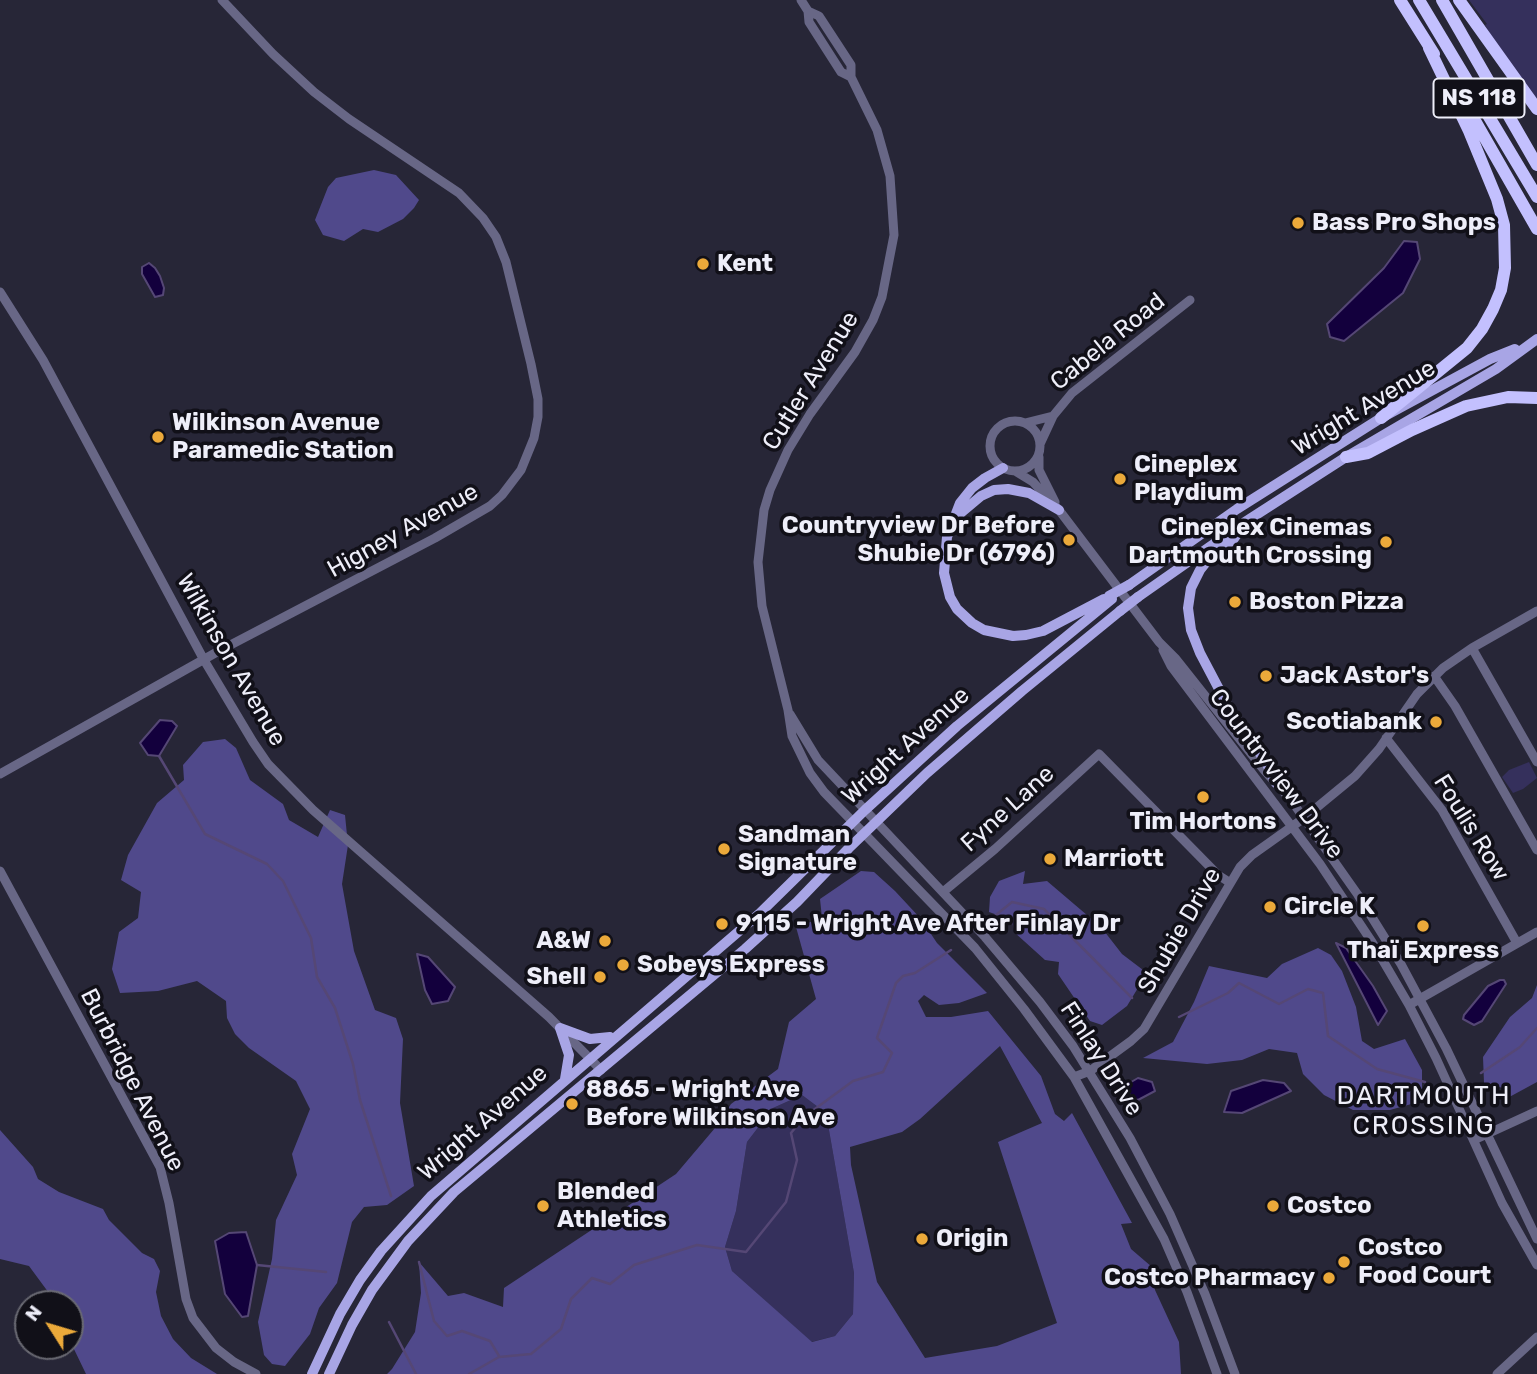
<!DOCTYPE html>
<meta charset="utf-8">
<style>
body{margin:0}
#map{position:relative;width:1537px;height:1374px;overflow:hidden;background:#272637;font-family:Rubik,sans-serif}
canvas{display:block}
.north{position:absolute;left:14px;top:1290px;width:70px;height:70px;box-sizing:border-box;background:#111018;border:2px solid #696972;border-radius:50%;rotate:307deg;font-size:19px;font-weight:700;line-height:28px;text-align:center;color:#eeeef9}
.north::after{content:'';display:block;margin:auto;width:24px;height:32px;background:#eba93a;clip-path:polygon(50% 0,100% 100%,50% 72%,0 100%)}
</style>
<div id="map">
<canvas width="1537" height="1374"></canvas>
<div class="north">N</div>
</div>
<script>
const context = document.querySelector('canvas').getContext('2d');
context.lineJoin = 'round';
function fillPath(path, color) { context.fillStyle = color; context.fill(path, 'evenodd'); }
const toPath = rows => new Path2D(rows.map(r => 'M' + r).join(''));
function trace(path, color, width, dash) { context.strokeStyle = color; context.lineWidth = width; context.lineCap = dash ? 'butt' : 'round'; context.setLineDash(dash || []); context.stroke(path); }
function drawText(font, color, halo, rows, align = 'center') {
  context.font = font + ' Rubik,sans-serif'; context.lineWidth = 7; context.setLineDash([]); context.textBaseline = 'middle'; context.strokeStyle = halo; context.fillStyle = color; for (const [text, x, y, turn = 0] of rows) {
    context.save(); context.translate(x, y); context.rotate((+turn || 0) * Math.PI / 180); context.textAlign = isNaN(turn) ? turn : align; if (halo) context.strokeText(text, 0, 0); context.fillText(text, 0, 0); context.restore();
  }
}
const green = toPath([
 [1469,0,1537,0,1537,116,1485,25,1487,24],
 [1529,762,1537,778,1523,789,1513,793,1502,777,1509,770],
 [802,1095,826,1113,854,1273,853,1314,835,1336,811,1342,732,1271,725,1247,736,1211,747,1142,773,1108]
]);
const forest = toPath([
 [374,170,396,175,419,200,414,208,403,219,378,232,363,229,344,241,323,235,315,220,328,187,336,178],
 [225,739,236,748,250,780,283,804,289,820,318,837,330,810,345,815,348,845,342,884,354,951,375,1010,396,1018,403,1039,400,1103,414,1186,387,1205,364,1207,352,1222,337,1283,319,1308,310,1334,285,1366,272,1364,264,1355,258,1322,272,1259,276,1220,297,1175,292,1154,310,1109,296,1081,249,1048,235,1034,227,1018,226,1001,197,981,158,991,120,993,112,969,119,932,138,918,141,892,121,880,128,855,157,803,184,780,183,765,203,742],
 [861,871,874,872,895,891,921,919,937,943,987,993,959,1003,939,1005,924,995,918,1001,926,1017,951,1017,988,1011,1041,1076,1055,1114,1064,1121,1072,1113,1132,1223,1121,1224,1131,1249,1152,1267,1155,1290,1179,1342,1181,1374,387,1374,392,1369,415,1332,421,1293,419,1262,448,1296,464,1293,503,1307,504,1288,676,1174,715,1128,731,1104,778,1069,789,1022,816,999,796,927,822,918,820,899],
 [1000,1046,1042,1123,998,1142,1057,1323,997,1346,925,1358,877,1282,851,1165,850,1147,902,1132,920,1119],
 [802,1095,826,1113,854,1273,853,1314,835,1336,812,1342,732,1271,725,1247,736,1211,747,1142,773,1108],
 [1025,871,1023,884,1047,881,1101,927,1122,954,1147,973,1127,1006,1102,1025,1090,1021,1058,974,1059,962,1045,960,1014,932,1012,920,989,912,990,897,999,881],
 [1318,948,1331,955,1342,971,1356,1007,1362,1041,1374,1049,1405,1039,1422,1070,1422,1101,1390,1110,1353,1110,1324,1095,1303,1074,1297,1053,1269,1049,1242,1060,1207,1064,1143,1058,1173,1042,1194,1002,1209,966,1267,978,1282,964],
 [1537,985,1537,1082,1502,1101,1503,1088,1484,1083,1483,1057,1510,1017,1532,998],
 [0,1130,33,1167,38,1179,59,1192,103,1209,109,1220,142,1253,154,1259,160,1271,156,1292,161,1316,173,1339,191,1358,217,1374,86,1374,72,1345,76,1332,70,1323,70,1304,57,1304,29,1266,0,1259]
]);
const water = toPath([
 [1404,241,1417,242,1420,259,1403,293,1344,341,1330,337,1327,324,1384,268,1404,241],
 [149,263,155,268,160,276,164,288,163,295,155,297,142,274,142,267,149,263],
 [160,720,172,721,177,726,159,756,148,755,140,743,160,720],
 [1336,943,1346,948,1373,986,1387,1011,1378,1025,1336,943],
 [417,954,428,957,455,987,448,1001,432,1004,425,990,417,954],
 [1500,980,1504,980,1506,984,1482,1021,1474,1025,1463,1019,1464,1015,1488,986,1500,980],
 [1138,1078,1152,1082,1155,1091,1138,1100,1131,1098,1126,1085,1138,1078],
 [1263,1080,1284,1083,1291,1091,1242,1113,1224,1112,1231,1091,1263,1080],
 [246,1232,257,1265,248,1316,242,1317,225,1294,215,1241,229,1233,246,1232]
]);
const stream = toPath([
 [159,756,205,834,267,864,283,881,311,938,317,977,335,1008,353,1064,360,1100,391,1196],
 [991,919,1012,902,1044,909,1132,998],
 [1179,1017,1228,993,1239,983,1279,1004,1308,989,1323,993,1328,1036,1377,1069,1425,1082],
 [1481,1073,1520,1047,1537,1028],
 [419,1262,434,1321,447,1336,462,1331,490,1341,499,1356],
 [257,1265,326,1272],
 [389,1322,416,1374],
 [469,1374,499,1357,531,1354,561,1329,571,1299,592,1278,610,1284,634,1265,697,1245,746,1252,786,1202,797,1160,791,1133,804,1117,853,1081,883,1072,892,1053,877,1038,896,983,903,976,915,973,951,950]
]);
const minor = toPath([
 [801,0,808,11,809,22,841,72,851,77],
 [808,11,819,16,851,65,851,77,877,130,890,176,894,235,882,297,873,320,855,352,810,414,788,450,770,490,764,510,758,562,762,606,788,710,792,736,810,773,824,792,975,948,1024,1009,1074,1077,1164,1239,1187,1292,1217,1374],
 [0,292,43,360,204,660,253,742,268,764,313,810,549,1017,601,1070],
 '990 446a25 25 0 1 1 50 0a25 25 0 1 1-50 0Z',
 [1025,423,1053,416],
 [1040,444,1053,416,1072,393,1190,300],
 [1039,457,1039,470,1055,502],
 [1015,471,1033,482,1059,510,1159,642,1176,659,1264,770,1291,800,1358,895,1401,964,1446,1048,1537,1239],
 [1472,648,1537,762],
 [1163,650,1171,666,1320,864,1372,942,1409,1005,1436,1058,1502,1203,1537,1265],
 [1434,676,1455,706,1537,850],
 [790,714,818,760,985,937,1040,1002,1073,1046,1130,1138,1170,1214,1205,1294,1235,1374],
 [1386,738,1442,810,1517,943],
 [0,774,217,652,435,538,490,506,502,495,521,470,534,438,538,417,538,399,531,364,506,262,496,237,483,218,459,193,349,119,314,92,273,54,222,0],
 [0,871,160,1167,169,1203,186,1299,193,1318,216,1348,234,1362,256,1374],
 [943,892,995,849,1099,754,1218,875,1229,882],
 [1409,1005,1537,932],
 [1074,1077,1090,1071,1131,1041,1144,1029,1240,867,1252,855,1304,818,1355,776,1379,749,1417,694,1443,668,1472,648,1537,611],
 [1474,1140,1537,1111],
 [1497,1374,1537,1337]
]);
const major = toPath([
 [1003,468,985,478,972,488,960,503,947,537,944,573,950,597,957,609,972,623,984,630,1013,636,1026,635,1043,631,1104,599],
 [956,517,981,496,994,490,1008,489,1029,493,1059,510],
 [1240,530,1233,540,1212,555,1200,570,1191,588,1188,608,1191,630,1200,653,1229,708,1267,764,1276,783],
 [1129,585,1237,509,1381,418,1490,359,1515,349],
 [1138,597,1245,522,1346,457,1496,369,1537,339],
 [560,1028,590,1039,610,1037],
 [560,1028,569,1055,565,1079],
 [312,1374,340,1314,360,1280,381,1251,431,1196,759,914,865,810,957,726,1112,599],
 [329,1374,352,1325,372,1290,408,1241,454,1192,745,949,797,902,849,848,927,773,1022,691,1120,611]
]);
const highway = toPath([
 [1400,0,1434,54],
 [1419,0,1537,197],
 [1442,0,1537,165],
 [1459,0,1537,109],
 [1454,84,1537,229],
 [1381,418,1467,348,1482,329,1493,309,1501,290,1505,268,1504,225,1497,199,1469,131,1429,48],
 [1346,457,1368,453,1412,430,1466,406,1508,397,1537,398]
]);
const majorBridge = toPath([
 [1109,596,1129,585],
 [1120,611,1138,597]
]);
const markers = [
 [1298,223,7,"#eba93a"],
 [703,264,7,"#eba93a"],
 [158,437,7,"#eba93a"],
 [1120,479,7,"#eba93a"],
 [1069,540,7,"#eba93a"],
 [1386,542,7,"#eba93a"],
 [1235,602,7,"#eba93a"],
 [1266,676,7,"#eba93a"],
 [1436,722,7,"#eba93a"],
 [1203,797,7,"#eba93a"],
 [724,849,7,"#eba93a"],
 [1050,859,7,"#eba93a"],
 [1270,907,7,"#eba93a"],
 [722,924,7,"#eba93a"],
 [1423,926,7,"#eba93a"],
 [605,941,7,"#eba93a"],
 [623,965,7,"#eba93a"],
 [600,977,7,"#eba93a"],
 [572,1104,7,"#eba93a"],
 [543,1206,7,"#eba93a"],
 [1273,1206,7,"#eba93a"],
 [922,1239,7,"#eba93a"],
 [1344,1262,7,"#eba93a"],
 [1329,1278,7,"#eba93a"]
];
const shields = [
 [1479,98,91]
];
const shieldNames = [
 ["NS 118",1479,98]
];
const poiNames = [
 ["Bass Pro Shops",1312,223],
 ["Kent",717,264],
 ["Wilkinson Avenue",172,423],
 ["Paramedic Station",172,451],
 ["Cineplex",1134,465],
 ["Playdium",1134,493],
 ["Countryview Dr Before",1055,526,"right"],
 ["Shubie Dr (6796)",1055,554,"right"],
 ["Cineplex Cinemas",1372,528,"right"],
 ["Dartmouth Crossing",1372,556,"right"],
 ["Boston Pizza",1249,602],
 ["Jack Astor's",1280,676],
 ["Scotiabank",1422,722,"right"],
 ["Tim Hortons",1203,822,"center"],
 ["Sandman",738,835],
 ["Signature",738,863],
 ["Marriott",1064,859],
 ["Circle K",1284,907],
 ["9115 - Wright Ave After Finlay Dr",736,924],
 ["A&W",591,941,"right"],
 ["Thaï Express",1423,951,"center"],
 ["Sobeys Express",637,965],
 ["Shell",586,977,"right"],
 ["8865 - Wright Ave",586,1090],
 ["Before Wilkinson Ave",586,1118],
 ["Blended",557,1192],
 ["Athletics",557,1220],
 ["Costco",1287,1206],
 ["Origin",936,1239],
 ["Costco",1358,1248],
 ["Food Court",1358,1276],
 ["Costco Pharmacy",1315,1278,"right"]
];
const streetNames = [
 ["Cabela Road",1108,342,-39],
 ["Cutler Avenue",811,381,-58],
 ["Wright Avenue",1364,408,-31],
 ["Higney Avenue",403,531,-29],
 ["Wilkinson Avenue",231,660,60],
 ["Wright Avenue",906,746,-42],
 ["Countryview Drive",1276,774,53],
 ["Fyne Lane",1008,809,-42],
 ["Foulis Row",1471,828,58],
 ["Shubie Drive",1180,931,-60],
 ["Finlay Drive",1101,1059,57],
 ["Burbridge Avenue",132,1080,63],
 ["Wright Avenue",483,1123,-41]
];
const neighbourhoodNames = [
 ["DARTMOUTH",1424,1096],
 ["CROSSING",1424,1126]
];
fillPath(green, '#35305c');
fillPath(forest, '#50498b');
fillPath(water, '#13003d');
trace(water, '#554775', 2);
trace(stream, '#554775', 2.5);
trace(minor, '#686786', 9);
trace(major, '#a8a5e5', 10);
trace(highway, '#c3c0fe', 12);
trace(majorBridge, '#a8a5e5', 10);
for (const [x, y, r, color] of markers) { const dot = new Path2D(); dot.arc(x, y, r, 0, 2 * Math.PI); context.fillStyle = color; context.fill(dot); trace(dot, '#111018', 2.5); }
for (const [x, y, w] of shields) { const box = new Path2D(); box.roundRect(x - w / 2, y - 19.5, w, 39, 5); context.fillStyle = '#111018'; context.fill(box); trace(box, '#eeeef9', 2); }
drawText('bold 23px', '#eeeef9', null, shieldNames);
drawText('bold 24px', '#eeeef9', '#111018', poiNames, 'left');
drawText('24px', '#eeeef9', '#111018', streetNames);
context.letterSpacing = '2px';
drawText('26px', '#eeeef9', '#111018', neighbourhoodNames);
context.letterSpacing = '0px';
</script>
